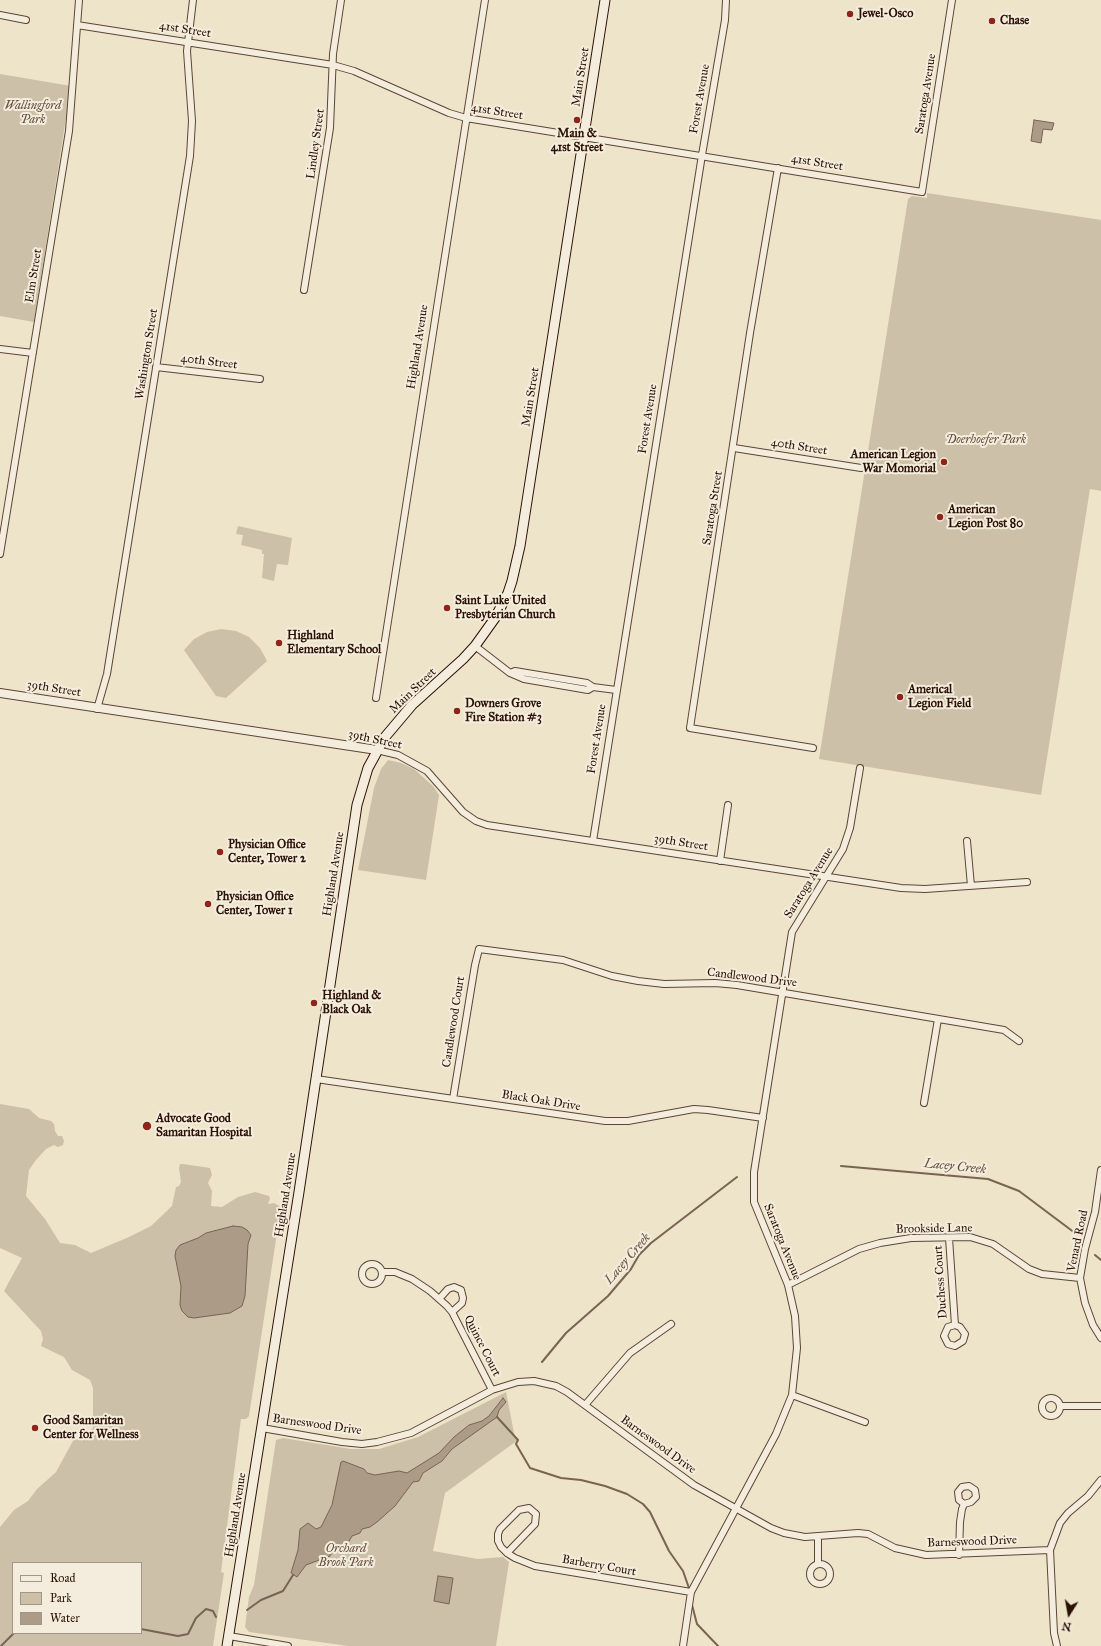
<!DOCTYPE html>
<style>
body{margin:0}
#map{position:relative;width:1101px;height:1646px;overflow:hidden;background:#eee4ca;font-family:"IM FELL Great Primer",serif}
canvas{display:block}
.legend{position:absolute;left:12px;top:1562px;width:130px;height:72px;box-sizing:border-box;background:#f4eddd;border:1px solid #a49586;margin:0;padding:5px 7px;list-style:none;font-size:12px;color:#2b1004}
.legend li{display:flex;align-items:center;gap:8px;height:20px}
.legend b{width:20px;border:1px solid #a49586}
.north{position:absolute;left:1049px;top:1594px;width:40px;height:40px;-webkit-text-stroke:3px #f4eddd;paint-order:stroke;rotate:191deg;font-size:11px;font-weight:700;line-height:16px;text-align:center;color:#2b1004}
.north::after{content:'';display:block;margin:auto;width:14px;height:18px;background:#2b1004;clip-path:polygon(50% 0,100% 100%,50% 72%,0 100%)}
</style>
<div id="map">
<canvas width="1101" height="1646"></canvas>
<ul class="legend">
<li><b style="height:5px;background:#f4eddd"></b>Road</li>
<li><b style="height:11px;background:#cdc0a8"></b>Park</li>
<li><b style="height:11px;background:#ac9c87"></b>Water</li>
</ul>
<div class="north">N</div>
</div>
<script>
const context = document.querySelector('canvas').getContext('2d');
context.lineJoin = 'round';
function fillPath(path, color) { context.fillStyle = color; context.fill(path, 'evenodd'); }
const toPath = rows => new Path2D(rows.map(r => 'M' + r).join(''));
function trace(path, color, width, dash) { context.strokeStyle = color; context.lineWidth = width; context.lineCap = dash ? 'butt' : 'round'; context.setLineDash(dash || []); context.stroke(path); }
function drawText(font, color, halo, rows, align = 'center') {
  context.font = font + ' "IM FELL Great Primer",serif'; context.lineWidth = 4; context.setLineDash([]); context.textBaseline = 'middle'; context.strokeStyle = halo; context.fillStyle = color; for (const [text, x, y, turn = 0] of rows) {
    context.save(); context.translate(x, y); context.rotate((+turn || 0) * Math.PI / 180); context.textAlign = isNaN(turn) ? turn : align; if (halo) context.strokeText(text, 0, 0); context.fillText(text, 0, 0); context.restore();
  }
}
const green = toPath([
 [0,74,71,86,34,322,0,316],
 [927,193,1101,220,1101,491,1090,489,1041,795,819,759,908,199,912,196,927,198],
 [238,526,292,538,288,565,277,564,274,581,262,578,264,554,262,554,262,550,241,545,243,535,236,534],
 [221,629,236,631,249,637,260,648,267,661,226,698,216,696,184,650,194,639,207,632],
 [388,760,401,763,414,769,433,786,439,795,426,880,358,870,374,788,381,769],
 [0,1104,29,1109,39,1118,51,1121,54,1124,55,1131,58,1136,62,1136,64,1141,63,1145,58,1147,54,1145,46,1149,36,1160,29,1170,26,1196,45,1219,60,1243,75,1245,91,1253,129,1237,151,1226,172,1206,176,1187,179,1186,181,1182,179,1168,180,1164,183,1164,210,1168,212,1175,208,1183,212,1191,211,1206,222,1207,238,1197,255,1192,269,1196,270,1199,268,1203,269,1204,274,1203,281,1207,249,1416,246,1419,241,1419,221,1572,224,1573,213,1646,0,1646,0,1527,14,1510,28,1501,37,1489,56,1472,74,1439,86,1431,90,1431,93,1428,93,1388,90,1380,72,1370,64,1357,41,1346,43,1339,41,1331,4,1291,22,1258,0,1248],
 [13,1563,141,1563,141,1633,13,1633],
 [506,1392,515,1438,518,1440,445,1493,433,1551,478,1559,503,1557,509,1562,496,1646,348,1646,249,1632,245,1627,249,1597,254,1585,276,1440,283,1438,351,1449,379,1449,418,1437]
]);
const water = toPath([
 [1034,120,1054,123,1052,130,1043,129,1041,143,1031,141,1034,120],
 [233,1226,242,1227,247,1230,251,1235,248,1244,245,1296,242,1306,230,1313,194,1318,188,1317,182,1311,180,1305,181,1286,175,1256,176,1250,180,1245,198,1238,206,1233,233,1226],
 [503,1398,506,1402,499,1410,497,1417,452,1449,442,1461,423,1473,419,1481,413,1482,395,1506,377,1522,370,1527,362,1529,360,1533,352,1536,348,1543,337,1546,330,1556,306,1565,297,1577,291,1573,298,1550,300,1529,308,1523,316,1529,321,1527,332,1505,341,1462,343,1461,364,1469,367,1473,375,1475,399,1471,407,1473,439,1453,454,1437,469,1425,482,1421,489,1416,503,1398],
 [438,1576,453,1578,449,1604,434,1601,438,1576]
]);
const stream = toPath([
 [841,1166,988,1179,1019,1191,1075,1233],
 [1095,1255,1101,1260],
 [542,1362,566,1333,608,1296,631,1269,639,1255,651,1243,737,1177],
 [497,1417,518,1440,516,1444,530,1468,561,1478,581,1480,605,1486,627,1494,643,1504,650,1512,669,1551,683,1571,690,1591],
 [692,1605,697,1624,718,1646],
 [247,1610,261,1600,283,1591,293,1575],
 [141,1629,178,1636,188,1634,196,1618,206,1609,213,1611,216,1617],
 [1,1646,14,1633]
]);
const minor = toPath([
 [0,15,26,20],
 [77,25,333,65,354,71,449,113,466,118,922,192,952,0],
 [778,168,750,333,690,728,813,748],
 [304,290,330,128,333,54,341,0],
 [0,349,33,353],
 [156,367,260,379],
 [734,448,861,468],
 [0,554,69,131,79,0],
 [475,646,510,673,524,679,588,690,593,687],
 [510,673,515,671,587,683,593,687,616,690],
 [376,698,485,0],
 [97,709,107,674,190,156,192,121,187,51,193,0],
 [377,750,398,755,427,771,463,812,476,821,487,825,901,888,925,889,1027,882],
 [593,841,702,155,725,20,726,0],
 [967,841,971,886],
 [720,861,728,805],
 [316,1079,605,1121,628,1121,694,1109,708,1110,763,1118],
 [453,1099,475,965,479,949,563,960,612,976,638,981,664,984,715,983,737,985,1004,1030,1019,1041],
 [924,1103,938,1019],
 [1101,1170,1095,1212,1085,1249,1080,1278,1085,1303,1093,1325,1101,1338],
 [949,1238,955,1325,960,1327,965,1334,963,1341,955,1346,948,1344,944,1336,948,1327,955,1325],
 '362 1274a10 10 0 1 1 20 0a10 10 0 1 1-20 0Z',
 [382,1272,395,1272,412,1279,430,1291,447,1306,452,1312,492,1390],
 [788,1285,859,1249,880,1243,911,1238,970,1237,993,1244,1029,1269,1042,1274,1080,1278],
 [440,1298,448,1289,454,1287,461,1290,463,1298,462,1303,452,1312],
 [792,1395,865,1422],
 '1042 1407a9 9 0 1 1 18 0a9 9 0 1 1-18 0Z',
 [585,1405,630,1353,671,1324],
 [1060,1406,1101,1406],
 [262,1428,342,1442,362,1444,377,1442,411,1433,492,1390,518,1382,534,1381,556,1386,567,1392,694,1485,771,1528,784,1533,805,1537,858,1533,868,1534,895,1548,926,1555,1050,1550],
 [507,1553,535,1524,536,1514,529,1508,519,1510,500,1529,498,1534,498,1541,501,1547,507,1553,515,1558,535,1566,691,1592],
 [959,1555,960,1522,962,1509,964,1504,971,1502,976,1497,975,1490,969,1486,962,1487,958,1492,959,1500,964,1504],
 [818,1564,818,1536],
 '810 1574a10 10 0 1 1 20 0a10 10 0 1 1-20 0Z',
 [229,1636,288,1646],
 [683,1646,691,1592,776,1434,792,1395,797,1348,795,1316,788,1285,754,1202,754,1172,792,932,843,849,850,828,860,768],
 [1057,1646,1054,1633,1050,1550,1060,1523,1068,1513,1088,1496,1101,1480]
]);
const tertiary = toPath([
 [0,693,377,750]
]);
const secondary = toPath([
 [227,1646,299,1192,357,805,368,768,385,737,412,705,463,659,475,646,495,618,508,593,512,581,520,546,605,0]
]);
const markers = [
 [850,14,4,"#8f2418"],
 [992,21,4,"#8f2418"],
 [577,120,4,"#8f2418"],
 [944,462,4,"#8f2418"],
 [940,517,4,"#8f2418"],
 [447,608,4,"#8f2418"],
 [279,643,4,"#8f2418"],
 [900,697,4,"#8f2418"],
 [457,711,4,"#8f2418"],
 [220,852,4,"#8f2418"],
 [208,904,4,"#8f2418"],
 [314,1003,4,"#8f2418"],
 [147,1126,5,"#8f2418"],
 [35,1428,4,"#8f2418"]
];
const poiNames = [
 ["Jewel-Osco",858,14],
 ["Chase",1000,21],
 ["Main &",577,134,"center"],
 ["41st Street",577,148,"center"],
 ["American Legion",936,455,"right"],
 ["War Momorial",936,469,"right"],
 ["American",948,510],
 ["Legion Post 80",948,524],
 ["Saint Luke United",455,601],
 ["Presbyterian Church",455,615],
 ["Highland",287,636],
 ["Elementary School",287,650],
 ["Americal",908,690],
 ["Legion Field",908,704],
 ["Downers Grove",465,704],
 ["Fire Station #3",465,718],
 ["Physician Office",228,845],
 ["Center, Tower 2",228,859],
 ["Physician Office",216,897],
 ["Center, Tower 1",216,911],
 ["Highland &",322,996],
 ["Black Oak",322,1010],
 ["Advocate Good",156,1119],
 ["Samaritan Hospital",156,1133],
 ["Good Samaritan",43,1421],
 ["Center for Wellness",43,1435]
];
const streetNames = [
 ["41st Street",185,30,9],
 ["Main Street",581,77,-81],
 ["Saratoga Avenue",926,94,-81],
 ["Forest Avenue",700,99,-80],
 ["41st Street",497,112,9],
 ["Lindley Street",316,144,-82],
 ["41st Street",817,163,9],
 ["Elm Street",34,276,-81],
 ["Highland Avenue",418,347,-81],
 ["Washington Street",147,354,-81],
 ["40th Street",209,362,7],
 ["Main Street",531,397,-81],
 ["Forest Avenue",648,419,-81],
 ["40th Street",799,447,9],
 ["Saratoga Street",713,508,-81],
 ["39th Street",54,689,9],
 ["Main Street",413,691,-44],
 ["Forest Avenue",597,739,-81],
 ["39th Street",375,740,12],
 ["39th Street",681,843,9],
 ["Highland Avenue",334,874,-81],
 ["Saratoga Avenue",809,883,-58],
 ["Candlewood Drive",752,978,7],
 ["Candlewood Court",454,1022,-81],
 ["Black Oak Drive",541,1101,9],
 ["Highland Avenue",286,1195,-81],
 ["Brookside Lane",934,1229,-1],
 ["Venard Road",1078,1241,-78],
 ["Saratoga Avenue",782,1242,68],
 ["Duchess Court",941,1282,-94],
 ["Quince Court",482,1346,63],
 ["Barneswood Drive",317,1425,8],
 ["Barneswood Drive",658,1445,36],
 ["Highland Avenue",236,1515,-81],
 ["Barneswood Drive",972,1542,-2],
 ["Barberry Court",599,1566,10]
];
const parkNames = [
 ["Wallingford",33,106],
 ["Park",33,120],
 ["Doerhoefer Park",986,440],
 ["Orchard",346,1549],
 ["Brook Park",346,1563]
];
const waterNames = [
 ["Lacey Creek",955,1167,6],
 ["Lacey Creek",628,1259,-49]
];
fillPath(green, '#cdc0a8');
fillPath(water, '#ac9c87');
trace(water, '#786453', 1);
trace(stream, '#786453', 2);
trace(minor, '#5c4536', 8);
trace(tertiary, '#5c4536', 10);
trace(secondary, '#2b1004', 11);
trace(minor, '#f4eddd', 6);
trace(tertiary, '#f4eddd', 8);
trace(secondary, '#f4eddd', 9);
for (const [x, y, r, color] of markers) { const dot = new Path2D(); dot.arc(x, y, r, 0, 2 * Math.PI); context.fillStyle = color; context.fill(dot); trace(dot, '#f4eddd', 1.5); }
drawText('bold 12px', '#2b1004', '#f4eddd', poiNames, 'left');
drawText('12px', '#2b1004', '#f4eddd', streetNames);
drawText('italic 12px', '#644e3d', '#f4eddd', parkNames);
drawText('italic 13px', '#654f3f', '#f4eddd', waterNames);
</script>
